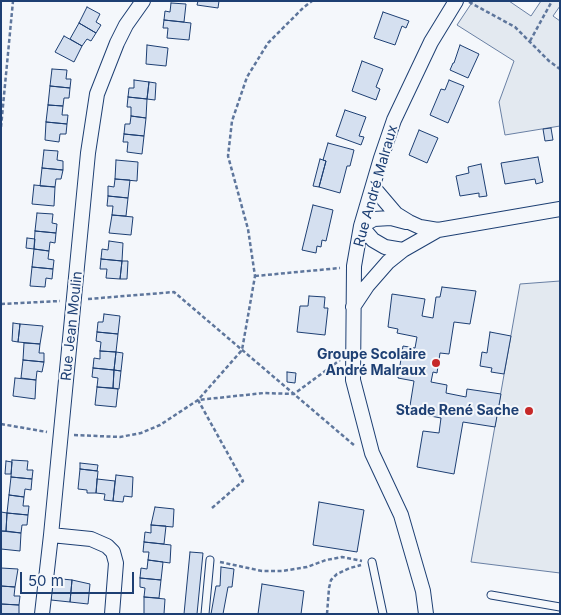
<!DOCTYPE html>
<meta charset="utf-8">
<style>
body{margin:0}
#map{position:relative;width:561px;height:615px;overflow:hidden;background:#f4f7fb;font-family:Inter,sans-serif}
canvas{display:block}
.frame{position:absolute;inset:0;border:2px solid #1d3f73;pointer-events:none}
.scale{position:absolute;left:20px;top:572px;width:114px;height:22px;box-sizing:border-box;border:2px solid #1d3f73;border-top:0;padding-left:6px;font-size:15px;line-height:18px;white-space:nowrap;color:#1d3f73;-webkit-text-stroke:4px #f4f7fb;paint-order:stroke}
</style>
<div id="map">
<canvas width="561" height="615"></canvas>
<div class="frame"></div>
<div class="scale">50 m</div>
</div>
<script>
const context = document.querySelector('canvas').getContext('2d');
context.lineJoin = 'round';
function fillPath(path, color) { context.fillStyle = color; context.fill(path, 'evenodd'); }
const toPath = rows => new Path2D(rows.map(r => 'M' + r).join(''));
function trace(path, color, width, dash) { context.strokeStyle = color; context.lineWidth = width; context.lineCap = dash ? 'butt' : 'round'; context.setLineDash(dash || []); context.stroke(path); }
function drawText(font, color, halo, rows, align = 'center') {
  context.font = font + ' Inter,sans-serif'; context.lineWidth = 4; context.setLineDash([]); context.textBaseline = 'middle'; context.strokeStyle = halo; context.fillStyle = color; for (const [text, x, y, turn = 0] of rows) {
    context.save(); context.translate(x, y); context.rotate((+turn || 0) * Math.PI / 180); context.textAlign = isNaN(turn) ? turn : align; if (halo) context.strokeText(text, 0, 0); context.fillText(text, 0, 0); context.restore();
  }
}
const green = toPath([
 [473,1,509,1,531,16,541,1,560,1,560,6,553,16,560,21,560,126,505,135,499,102,514,61,457,25,473,1],
 [560,281,560,573,471,562,520,284,560,281]
]);
const building = toPath([
 [198,1,219,1,218,8,197,5,198,1],
 [171,3,186,4,184,22,164,20,165,11,170,12,171,3],
 [87,7,100,14,96,22,101,25,96,33,79,23,87,7],
 [383,12,409,21,406,28,402,26,395,45,374,38,383,12],
 [164,20,191,23,189,40,167,38,168,28,163,28,164,20],
 [79,23,96,33,91,41,87,39,82,46,70,39,79,23],
 [64,36,82,46,74,62,55,52,64,36],
 [147,45,168,48,166,66,146,64,147,45],
 [460,45,479,54,468,78,450,70,453,63,454,63,460,45],
 [362,61,383,69,376,87,380,89,376,100,352,91,362,61],
 [52,69,67,70,66,79,71,79,70,88,50,86,52,69],
 [134,80,149,82,147,99,128,97,129,88,134,88,134,80],
 [449,80,464,86,448,123,430,115,441,89,445,90,449,80],
 [149,82,156,83,155,100,147,99,149,82],
 [50,86,70,88,69,98,64,98,63,106,48,105,50,86],
 [128,97,147,99,146,118,131,116,131,107,127,107,128,97],
 [48,105,63,106,62,115,68,115,67,124,46,122,48,105],
 [345,110,366,117,359,136,364,137,361,145,336,136,345,110],
 [131,116,146,118,144,136,124,134,125,124,130,124,131,116],
 [46,122,67,124,66,134,60,134,59,142,45,140,46,122],
 [551,128,553,140,545,141,543,129,551,128],
 [419,130,438,138,427,163,409,155,419,130],
 [124,134,144,136,142,154,127,152,128,142,123,142,124,134],
 [328,143,354,150,350,166,347,166,340,193,319,187,326,161,323,160,328,143],
 [44,150,58,151,57,160,63,161,63,170,42,168,44,150],
 [538,157,543,182,536,184,535,179,505,184,501,163,538,157],
 [320,159,326,161,319,187,313,186,320,159],
 [116,160,138,162,137,181,115,179,116,160],
 [481,164,487,196,479,197,479,193,460,196,456,176,469,173,468,167,481,164],
 [42,168,63,170,61,179,56,179,55,187,40,186,42,168],
 [115,179,130,180,128,198,108,196,108,186,114,187,115,179],
 [34,185,55,187,54,206,32,204,34,185],
 [108,196,128,198,126,216,112,215,113,206,107,206,108,196],
 [313,205,333,210,326,241,322,240,321,247,317,246,316,253,302,250,313,205],
 [37,213,53,214,52,223,57,224,56,233,35,231,37,213],
 [112,215,133,217,131,235,109,233,112,215],
 [35,231,56,233,55,243,50,242,49,251,34,249,35,231],
 [27,238,35,239,34,249,26,248,27,238],
 [109,241,123,243,122,261,101,259,102,249,108,250,109,241],
 [34,249,49,251,48,259,54,260,53,269,32,267,34,249],
 [101,259,122,261,120,279,106,278,107,269,100,269,101,259],
 [122,261,128,261,127,279,120,279,122,261],
 [32,267,53,269,52,279,46,278,45,287,30,286,32,267],
 [442,287,476,291,470,324,454,322,449,354,440,353,437,373,433,372,431,382,447,385,446,393,466,397,467,389,501,394,495,427,463,422,454,474,417,467,423,431,439,433,441,418,409,412,414,381,398,378,403,346,415,348,417,337,397,333,398,329,388,327,392,294,425,299,422,316,433,318,436,297,440,297,442,287],
 [309,296,325,297,324,308,328,308,325,335,297,332,300,306,308,306,309,296],
 [104,314,120,316,118,334,97,332,98,322,103,322,104,314],
 [13,323,20,324,18,342,12,341,13,323],
 [20,324,43,326,40,344,18,342,20,324],
 [97,332,118,334,116,352,100,351,101,342,96,341,97,332],
 [490,332,511,336,504,374,491,372,492,368,480,366,482,352,487,353,490,332],
 [24,343,40,344,39,353,44,353,44,362,23,360,24,343],
 [100,351,116,352,114,370,93,368,94,358,100,359,100,351],
 [116,352,123,353,121,371,114,370,116,352],
 [23,360,44,362,42,372,37,371,36,380,21,378,23,360],
 [93,368,114,370,113,388,97,387,98,378,92,377,93,368],
 [114,370,121,371,119,389,113,388,114,370],
 [287,372,296,373,295,383,287,382,287,372],
 [15,378,36,380,35,399,13,396,15,378],
 [97,387,118,389,116,407,95,405,97,387],
 [12,460,28,461,27,470,33,470,32,479,11,477,12,460],
 [6,461,12,462,11,474,5,474,6,461],
 [80,463,98,465,97,471,80,469,80,463],
 [80,469,98,471,96,493,87,493,87,490,78,489,80,469],
 [116,475,133,477,132,497,124,496,123,502,113,501,116,475],
 [11,477,32,479,31,490,25,489,24,497,9,495,11,477],
 [97,479,115,481,113,501,104,500,105,494,96,493,97,479],
 [9,495,24,497,23,506,29,506,28,515,7,513,9,495],
 [319,502,364,510,357,552,313,545,319,502],
 [155,507,174,509,173,527,151,525,155,507],
 [1,512,7,513,6,531,1,531,1,512],
 [7,513,28,515,27,525,22,525,21,533,6,531,7,513],
 [151,525,166,526,164,544,144,542,145,532,151,533,151,525],
 [1,531,21,533,20,551,1,549,1,531],
 [144,542,171,545,170,563,148,560,149,552,143,552,144,542],
 [190,552,203,553,197,614,184,614,190,552],
 [148,560,163,562,161,580,140,578,141,568,147,569,148,560],
 [221,567,234,569,232,587,228,587,223,614,211,614,216,586,220,586,221,567],
 [1,568,18,569,15,587,1,586,1,568],
 [140,578,161,580,159,598,144,597,145,588,140,587,140,578],
 [62,579,72,580,70,602,51,600,53,580,62,581,62,579],
 [72,580,90,584,88,604,70,602,72,580],
 [262,584,304,591,301,614,258,614,262,584],
 [1,586,15,587,14,596,20,596,19,605,1,604,1,586],
 [144,597,165,599,164,614,144,614,144,597],
 [1,604,19,605,19,614,1,614,1,604]
]);
const path = toPath([
 [469,2,515,27,549,61,560,69],
 [530,41,552,1],
 [1,127,13,1],
 [255,276,340,268],
 [88,299,174,292,355,446],
 [1,304,60,301],
 [1,424,47,432],
 [74,435,120,437,141,433,160,425,198,400,242,350,255,276,248,229,228,156,232,121,247,77,268,43,303,8,312,1],
 [212,508,243,481,198,400,264,393,294,394,340,360],
 [220,562,262,571,282,571,307,567,326,560,342,557,362,561],
 [327,614,329,588,331,580,337,574,350,568,361,565]
]);
const service = toPath([
 [372,562,383,614],
 [491,595,560,607],
 [205,614,210,560]
]);
const minor = toPath([
 [373,187,396,214,409,222,420,227,438,230,560,209],
 [403,250,385,247,373,240,361,226,374,219,391,218,406,222],
 [353,307,367,286,388,262,403,250,438,230],
 [42,614,51,535],
 [112,614,116,563,113,552,107,546,91,539,51,535,88,153,97,94,117,43,126,25,143,1],
 [426,614,423,591,401,515,372,453,353,380,354,266,361,226,381,158,394,120,431,42,456,1]
]);
const markers = [
 [436,363,5,"#c62828"],
 [529,411,5,"#c62828"]
];
const streetNames = [
 ["Rue André Malraux",376,186,-74],
 ["Rue Jean Moulin",72,326,-84]
];
const poiNames = [
 ["Groupe Scolaire",426,355],
 ["André Malraux",426,371],
 ["Stade René Sache",519,411]
];
fillPath(green, '#e3e9f0');
trace(green, '#687fa3', 1);
fillPath(building, '#d5e0f0');
trace(building, '#1d3f73', 1);
trace(service, '#1d3f73', 9);
trace(minor, '#1d3f73', 16);
trace(path, '#5e769c', 2.5, [4, 2.5]);
trace(service, '#f4f7fb', 7);
trace(minor, '#f4f7fb', 14);
for (const [x, y, r, color] of markers) { const dot = new Path2D(); dot.arc(x, y, r, 0, 2 * Math.PI); context.fillStyle = color; context.fill(dot); trace(dot, '#f4f7fb', 2); }
drawText('14px', '#1d3f73', '#f4f7fb', streetNames);
drawText('bold 14px', '#1d3f73', '#f4f7fb', poiNames, 'right');
</script>
